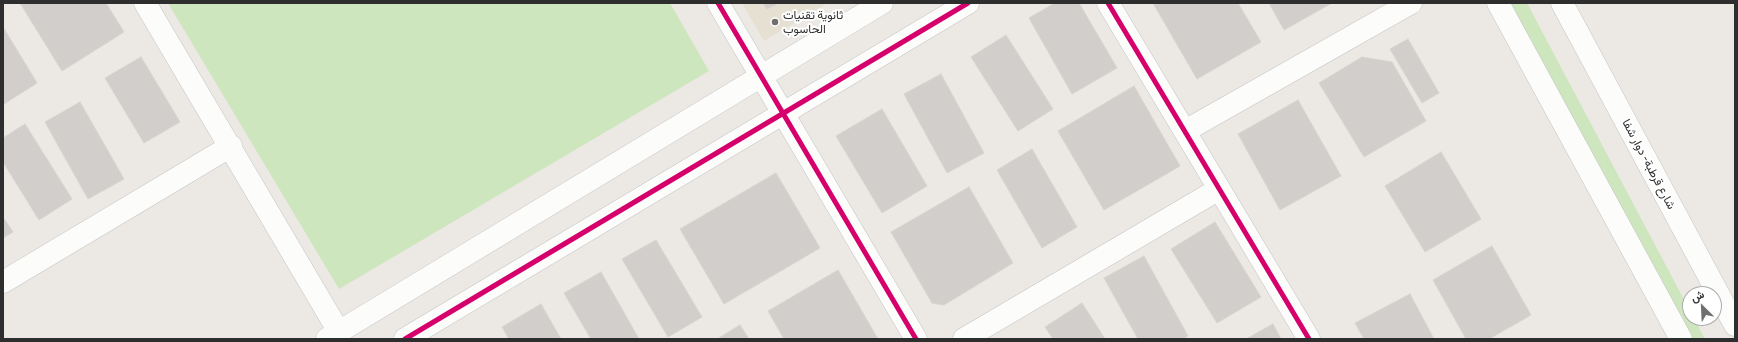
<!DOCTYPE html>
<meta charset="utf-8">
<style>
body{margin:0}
#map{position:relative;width:1738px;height:342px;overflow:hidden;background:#ece8e4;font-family:Commissioner,Vazirmatn,sans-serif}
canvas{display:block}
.frame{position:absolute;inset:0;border:4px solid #2e2e2e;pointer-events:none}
.north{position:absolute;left:1682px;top:286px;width:40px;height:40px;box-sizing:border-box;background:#fff;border:1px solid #ababab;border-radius:50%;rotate:336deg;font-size:11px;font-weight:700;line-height:16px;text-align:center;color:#2e2e2e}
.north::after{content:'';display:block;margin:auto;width:14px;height:18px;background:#706f6e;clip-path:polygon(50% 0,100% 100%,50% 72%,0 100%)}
</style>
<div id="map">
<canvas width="1738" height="342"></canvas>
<div class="frame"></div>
<div class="north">ش</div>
</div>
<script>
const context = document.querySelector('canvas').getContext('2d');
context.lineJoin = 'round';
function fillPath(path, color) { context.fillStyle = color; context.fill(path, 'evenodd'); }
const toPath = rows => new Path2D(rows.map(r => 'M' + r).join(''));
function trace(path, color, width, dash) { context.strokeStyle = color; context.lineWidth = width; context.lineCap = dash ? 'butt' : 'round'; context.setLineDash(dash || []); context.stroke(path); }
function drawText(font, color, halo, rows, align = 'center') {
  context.font = font + ' Commissioner,Vazirmatn,sans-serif'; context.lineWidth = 4; context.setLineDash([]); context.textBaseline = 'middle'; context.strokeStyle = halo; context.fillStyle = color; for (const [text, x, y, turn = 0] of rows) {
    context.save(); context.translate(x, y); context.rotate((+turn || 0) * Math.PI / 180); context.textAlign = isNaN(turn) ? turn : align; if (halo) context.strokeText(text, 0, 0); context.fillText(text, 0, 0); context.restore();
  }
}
const education = toPath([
 [742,3,828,3,764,41]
]);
const green = toPath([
 [168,3,670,3,709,71,339,289],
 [1502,3,1527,3,1690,311,1690,318,1694,318,1705,339,1680,339]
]);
const building = toPath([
 [20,3,106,3,124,32,62,71,20,3],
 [763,3,779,3,767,9,763,3],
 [1055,3,1079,3,1117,68,1072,94,1029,18,1055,3],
 [1153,3,1238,3,1261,42,1197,79,1153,3],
 [1269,3,1332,3,1284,30,1269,3],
 [3,27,37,83,4,104,3,103,3,27],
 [1006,35,1053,109,1018,131,971,57,1006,35],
 [1408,39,1439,93,1422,103,1390,49,1408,39],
 [141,57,180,122,144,143,105,78,141,57],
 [1362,57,1392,62,1426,121,1364,157,1319,83,1362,57],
 [941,74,984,153,947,173,904,94,941,74],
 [1134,86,1180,166,1104,210,1058,131,1134,86],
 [1298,100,1341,176,1280,210,1238,134,1298,100],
 [80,102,124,179,88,199,45,122,80,102],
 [882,109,927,186,882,213,836,136,882,109],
 [25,124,72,199,39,220,3,162,3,138,25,124],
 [1032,149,1077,227,1042,248,997,170,1032,149],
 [1441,152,1481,219,1425,252,1385,186,1441,152],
 [776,173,820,248,724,304,680,229,776,173],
 [969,187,1013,263,944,305,932,303,891,232,969,187],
 [3,217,13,232,3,238,3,217],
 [1215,222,1261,297,1217,323,1171,249,1215,222],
 [656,240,702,317,668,337,622,259,656,240],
 [1492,246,1531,315,1489,339,1466,339,1433,280,1492,246],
 [1144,256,1188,336,1183,339,1138,339,1104,278,1144,256],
 [838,270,878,339,784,339,768,311,838,270],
 [601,272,639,339,591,339,564,293,601,272],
 [1410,294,1434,339,1364,339,1355,323,1410,294],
 [1082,303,1105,339,1053,339,1045,327,1082,303],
 [541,304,561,339,509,339,502,327,541,304],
 [1273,324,1281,339,1246,339,1273,324],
 [740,325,749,339,717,339,740,325]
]);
const minor = toPath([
 [145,3,339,332],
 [718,3,916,339],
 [1108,3,1309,339],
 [1185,131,1411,3],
 [3,282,231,146],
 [327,339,882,3],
 [405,339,968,3],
 [964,339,1219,189]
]);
const secondary = toPath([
 [1498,3,1681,339],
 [1562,3,1735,325]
]);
const cycleway = toPath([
 [718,3,916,339],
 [1108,3,1309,339],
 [405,339,968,3]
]);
const markers = [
 [775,22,4,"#706f6e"]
];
const poiNames = [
 ["ثانوية تقنيات",783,15],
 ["الحاسوب",783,29]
];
const streetNames = [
 ["شارع قرطبة- دوار شفا",1649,164,62]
];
fillPath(education, '#e6e0d3');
fillPath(green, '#cee6be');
fillPath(building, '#d1cecb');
trace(building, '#d7d4d0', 1);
trace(minor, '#c5c4c5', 23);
trace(secondary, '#c5c4c5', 23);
trace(minor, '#fcfcfb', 22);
trace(secondary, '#fcfcfb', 22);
trace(cycleway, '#d6006c', 5);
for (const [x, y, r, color] of markers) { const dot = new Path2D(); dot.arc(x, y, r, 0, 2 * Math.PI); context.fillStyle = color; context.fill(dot); trace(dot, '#fff', 1.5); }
drawText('12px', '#2e2e2e', '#fff', poiNames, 'left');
drawText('12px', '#2e2e2e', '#fff', streetNames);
</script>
